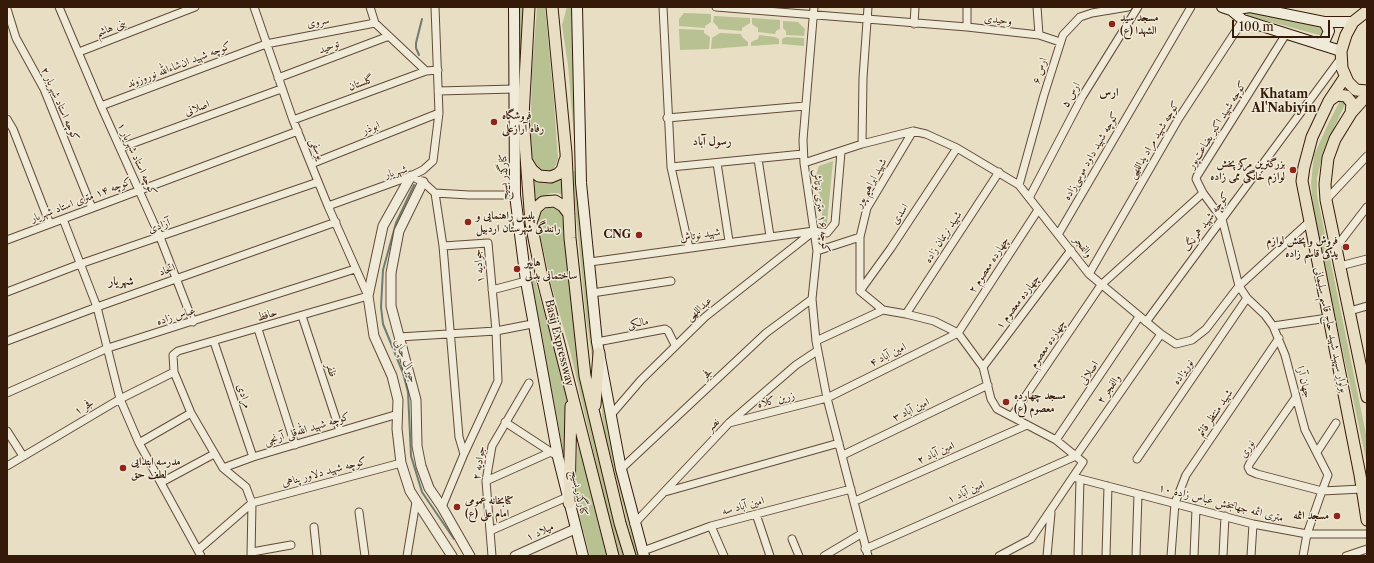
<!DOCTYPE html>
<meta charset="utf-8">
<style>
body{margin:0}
#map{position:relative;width:1374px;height:563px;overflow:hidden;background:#e8dec3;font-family:"Libre Caslon Text",serif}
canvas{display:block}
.frame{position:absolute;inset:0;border:8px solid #351909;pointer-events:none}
.scale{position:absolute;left:1232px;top:20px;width:98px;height:18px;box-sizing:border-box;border:2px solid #351909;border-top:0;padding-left:5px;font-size:12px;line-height:14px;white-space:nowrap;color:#351909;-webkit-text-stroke:3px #f0ead8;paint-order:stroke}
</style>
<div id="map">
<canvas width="1374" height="563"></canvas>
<div class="frame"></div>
<div class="scale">100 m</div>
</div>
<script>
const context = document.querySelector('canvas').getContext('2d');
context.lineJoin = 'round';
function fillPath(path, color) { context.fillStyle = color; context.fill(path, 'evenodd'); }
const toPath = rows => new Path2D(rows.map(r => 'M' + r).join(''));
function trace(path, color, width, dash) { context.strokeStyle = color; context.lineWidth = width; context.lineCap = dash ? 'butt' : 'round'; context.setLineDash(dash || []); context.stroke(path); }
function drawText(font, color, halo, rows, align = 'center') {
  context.font = font + ' "Libre Caslon Text",Amiri,serif'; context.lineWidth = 3; context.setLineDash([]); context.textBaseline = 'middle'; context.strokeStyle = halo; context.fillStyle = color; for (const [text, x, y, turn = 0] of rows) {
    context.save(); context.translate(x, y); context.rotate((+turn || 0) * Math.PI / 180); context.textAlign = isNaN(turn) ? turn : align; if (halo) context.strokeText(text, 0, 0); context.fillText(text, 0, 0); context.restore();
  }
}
const green = toPath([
 [520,7,526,7,519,146,520,26],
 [537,7,545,7,554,103,558,159,554,169,548,171,537,169,532,163,530,153,532,71],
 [567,7,574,7,576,161,568,65,562,25],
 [1252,11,1291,21,1321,25,1326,29,1322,35,1319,35,1249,16,1245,13],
 [684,13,711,14,711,22,705,26,705,28,679,26,679,19],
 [714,16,750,18,750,23,742,28,742,31,718,29,718,27,713,22],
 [752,18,780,20,780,29,776,31,775,34,758,32,758,28,752,24],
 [783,21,798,22,805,29,804,36,786,35,786,31,783,28],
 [679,29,704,30,704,33,710,37,709,49,680,50],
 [720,33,741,34,742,37,748,42,748,46,711,49,712,38],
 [759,35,775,37,779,39,779,44,751,46,751,42,758,39],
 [786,37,804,38,804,46,782,44,782,39],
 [1341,99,1346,102,1323,153,1317,178,1317,195,1367,439,1367,464,1324,264,1313,206,1311,184,1314,155,1329,122],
 [833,161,827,224,823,222,816,175,819,166],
 [573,171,577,171,596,354,595,376,586,318,576,215],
 [563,174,564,196,558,193,551,193,535,200,534,179,541,180],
 [547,208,556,208,562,214,602,465,623,556,619,556,606,507,570,350,551,284,539,230,538,220,541,213],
 [525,246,549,329,565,374,568,405,566,467],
 [603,391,642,556,636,556,605,433,602,415],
 [578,436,608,556,590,556,575,501]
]);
const stream = toPath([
 [419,55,416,48,416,43,422,19],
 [414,185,396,223,383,270,381,307,383,324,403,373,408,392,411,456,422,492,454,539]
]);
const minor = toPath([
 [59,7,101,106,160,237,193,322],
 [370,7,375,23,426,71],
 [663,7,671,167,689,248],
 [716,7,967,27,1039,35,1060,42],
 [814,7,803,140,804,163,817,251,812,299,816,341,827,398,868,556],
 [1037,7,1039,35],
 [7,9,16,38,44,89,92,208],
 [914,24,915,7],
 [967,27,967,7],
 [79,52,195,7],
 [278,78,389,36],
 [438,91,514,89],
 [101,106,266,44,375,23],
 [667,118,805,106],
 [7,119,13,129,50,224],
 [293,120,426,71,438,70],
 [913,131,867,208,860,237,860,291,883,310,906,314,934,321,958,333,983,367,991,399,997,409,1056,440,1083,462,1031,539,999,556],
 [862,144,863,78,868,7],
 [120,148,281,89],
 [758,159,770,236],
 [717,163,729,241],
 [804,163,862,144,913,131,926,134,957,148,1019,185,1089,274,1161,334,1176,344,1192,340,1206,329,1239,286,1310,221],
 [311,164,439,113],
 [671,167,803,154],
 [411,176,423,182,435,193,469,195,515,195],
 [1019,185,1044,95,1063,35,1080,17,1092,13,1128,7],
 [435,193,443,246,459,437,464,454,442,507],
 [1203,193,1222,219,1239,286,1247,298,1265,315,1273,326,1285,355,1305,430,1328,475,1322,491,1257,474,1250,471,1248,467,1250,463,1296,397],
 [1029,198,1082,97,1138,7],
 [1326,200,1367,156],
 [328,206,411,176,423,170,433,161,439,113,435,7],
 [63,219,97,307,120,399,139,443,201,556],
 [1059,233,1191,7],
 [7,240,298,131],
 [443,246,488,243,496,331,498,381,464,454],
 [1337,246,1367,207],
 [817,251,860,237],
 [590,262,814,231,827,233,835,223,841,152],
 [1340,266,1367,259],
 [1089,274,1179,118,1243,20],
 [492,290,526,281],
 [860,291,891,248,957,148],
 [7,292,80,264,318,182],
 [592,293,671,281],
 [1350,311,1367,306],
 [906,314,999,172],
 [302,316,340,431],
 [1146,322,1341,58],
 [1273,326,1328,318],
 [258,329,295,445],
 [399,337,496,331,532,324],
 [7,341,97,307,336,222],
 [816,341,883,310],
 [214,342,253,457],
 [597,342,665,329,668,331,675,345],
 [983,367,1071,250],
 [7,393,108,348,355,269],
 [610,416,641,380,705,317,814,231],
 [1012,416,1101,285,1203,193,1196,179,1197,176,1286,34],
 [505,422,554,454],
 [729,423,827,398,958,333,1038,210],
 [7,431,23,456],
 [1056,440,1139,317],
 [139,443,191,413],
 [1317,452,1336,423],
 [843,455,988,385],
 [1137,459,1247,298],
 [7,466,120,399,174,372],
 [223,468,253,457,398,414],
 [621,469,766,333,812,299],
 [1073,477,1253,524,1307,534,1367,534],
 [486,481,551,452],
 [162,482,214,454],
 [665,492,839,443],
 [855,501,1027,425],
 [359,512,365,556],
 [756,514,770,556],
 [634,524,729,423,796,365,817,351],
 [711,526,724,556],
 [314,527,317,556],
 [490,531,567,497],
 [792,539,799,556],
 [865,549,1076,456,1161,334],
 [198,550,252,503,401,463],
 [643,551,711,526,851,489],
 [252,552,291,545],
 [251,556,252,503,246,487,223,468,191,413,174,372,173,355,178,351,368,296,328,206,293,120,254,7],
 [407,556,416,502],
 [492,556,486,481,492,446,529,383],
 [824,556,861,534],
 [1047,556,1051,513],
 [1078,556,1080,479],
 [1106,556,1108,486],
 [1136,556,1138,494],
 [1171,556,1175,503,1186,475,1279,338],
 [1194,556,1196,509],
 [1223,556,1225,516],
 [1251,556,1253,524],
 [1303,556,1307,534,1322,491,1362,489],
 [1346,556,1367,549]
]);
const tertiary = toPath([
 [411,176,383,226,368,296,374,336,392,376,398,400,397,429,401,463,410,491,452,556],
 [423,182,399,231,391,273,391,306,416,400,417,446,421,466,429,488,442,507,470,556],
 [515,556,575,529]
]);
const secondary = toPath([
 [514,7,515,195,526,281,558,457,583,556],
 [577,7,581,183,597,342,621,469,644,556],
 [1222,7,1231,10,1243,20,1341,51],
 [1231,10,1250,7,1324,22,1353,22],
 [1318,44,1325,40,1329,31,1324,22]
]);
const primary = toPath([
 [1367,11,1353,22,1346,35,1341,51,1342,68,1348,82,1356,90,1367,91],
 [1345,77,1329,101,1312,137,1304,167,1302,181,1360,475,1367,520],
 [1367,95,1351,113,1335,139,1328,158,1325,184,1326,200,1367,397],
 [1330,100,1337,95,1346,96,1352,103,1351,113]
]);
const trunk = toPath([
 [529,7,523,117,531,223,541,273,613,556],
 [552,7,566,153,570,238,585,376,620,523,630,556],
 [527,162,532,170,539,176,551,177,558,174,562,170,565,160],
 [532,220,536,208,543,202,555,201,563,206,569,214],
 [595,405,599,353],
 [569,503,571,406]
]);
const markers = [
 [1112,24,4,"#8f2418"],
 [494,122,4,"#8f2418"],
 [1293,170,4,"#8f2418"],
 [468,222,4,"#8f2418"],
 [639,235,4,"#8f2418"],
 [1346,247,4,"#8f2418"],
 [517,269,4,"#8f2418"],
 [1006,402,4,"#8f2418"],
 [123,468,4,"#8f2418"],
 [457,507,4,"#8f2418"],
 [1337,516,4,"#8f2418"]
];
const poiNames = [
 ["مسجد سید",1120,18],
 ["الشهدا (ع)",1120,31],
 ["فروشگاه",502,116],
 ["رفاه آرازعلی",502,129],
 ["بزرگترین مرکز پخش",1285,164,"right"],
 ["لوازم خانگی ممی زاده",1285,177,"right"],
 ["پلیس راهنمایی و",476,216],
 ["رانندگی شهرستان اردبیل",476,229],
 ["CNG",631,235,"right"],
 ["فروش و پخش لوازم",1338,241,"right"],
 ["یدکی قاسم زاده",1338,254,"right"],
 ["هایپر",525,263],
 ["ساختمانی بدلی",525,276],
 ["مسجد چهارده",1014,396],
 ["معصوم (ع)",1014,409],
 ["مدرسه ابتدایی",131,462],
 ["لطف حق",131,475],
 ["کتابخانه عمومی",465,501],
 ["امام علی (ع)",465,514],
 ["مسجد ائمه",1329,516,"right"]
];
const streetNames = [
 ["وحیدی",998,20,6],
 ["سروی",318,22,-11],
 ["بنی هاشم",111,28,-21],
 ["توحید",329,47,-21],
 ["کوچه شهید ان‌شاءالله نوروزوند",179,65,-21],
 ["ارس ۶",1040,71,-73],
 ["گلستان",361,83,-20],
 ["ارس ۵",1071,95,-61],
 ["کوچه استاد شهریار ۲",60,104,66],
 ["اصلانی",197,108,-20],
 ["کوچه شهید اکبر بضاعت‌پور",1217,125,-58],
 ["ابوذر",371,128,-22],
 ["کوچه شهید مراد یداللهی",1154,140,-59],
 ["یوسفی",317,149,68],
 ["کوچه شهید داود موسی‌زاده",1091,156,-60],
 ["کوچه استاد شهریار ۱",137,159,65],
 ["شهریار",396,172,-15],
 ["کنارگذر بسیج",504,177,-92],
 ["شهید ابراهیم پور",871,183,-61],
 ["کوچه ۱۴ متری استاد شهریار",81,200,-21],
 ["کوچه ۱۶ متری نوتاش",821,211,83],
 ["اسدی",900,214,-57],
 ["کوچه شهید همرنگ",1206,222,-54],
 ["آزادی",159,226,-19],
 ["شهید نوتاش",700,235,-9],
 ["شهید نریمان زاده",943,237,-57],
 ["والفجر",1083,247,53],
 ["چهارده معصوم ۲",989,265,-57],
 ["جوادیه ۱",479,266,-96],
 ["اتحاد",167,270,-20],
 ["چهارده معصوم ۱",1018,302,-53],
 ["عبداللهی",699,309,-41],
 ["حافظ",267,315,-17],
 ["عباس زاده",176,316,-17],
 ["مالکی",638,323,-10],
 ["بولوار سپهبد شهید حاج قاسم سلیمانی",1331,330,78],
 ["Basij Expressway",559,343,76],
 ["چهارده معصوم",1048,344,-56],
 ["۴ امین آباد",888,355,-27],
 ["ظفر",331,370,72],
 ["نوریزاده",1183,372,-55],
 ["اصلانی",1089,373,-56],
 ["فجر",707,374,-43],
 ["جهان آرا",1304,382,76],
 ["والفجر ۲",1109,389,-55],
 ["مرادی",244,396,71],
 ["زرین کلاه",776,400,-14],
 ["فجر ۱",84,407,-31],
 ["۳ امین آباد",911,410,-26],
 ["شهید منتظر قائم",1215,413,-56],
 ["نصر",713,425,-47],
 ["کوچه شهید الله‌قلی آرنجی",307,429,-17],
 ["نوری",1247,449,-58],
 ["۲ امین آباد",936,453,-24],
 ["جوادیه ۲",479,463,-81],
 ["کوچه شهید دلاور پناهی",324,472,-15],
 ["۱ امین آباد",966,492,-24],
 ["کنارگذر بسیج",579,493,77],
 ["۱۰ متری ائمه جهانبخش عباس زاده",1221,503,14],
 ["امین آباد سه",743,506,-15],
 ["میلاد ۱",540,532,-24]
];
const neighbourhoodNames = [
 ["ارس",1109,93],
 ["Khatam",1284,95],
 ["Al'Nabiyin",1284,109],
 ["رسول آباد",712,142],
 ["شهریار",121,282]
];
const waterNames = [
 ["جیرال چایی",406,361,69]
];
fillPath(green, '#b8c192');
trace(stream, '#707b71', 2);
trace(minor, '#624a38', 9);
trace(tertiary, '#624a38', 11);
trace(secondary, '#351909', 12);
trace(primary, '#351909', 13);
trace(trunk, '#351909', 13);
trace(minor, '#f0ead8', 7);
trace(tertiary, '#f0ead8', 9);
trace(secondary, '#f0ead8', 10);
trace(primary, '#e8dec3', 11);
trace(trunk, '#e8dec3', 11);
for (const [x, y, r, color] of markers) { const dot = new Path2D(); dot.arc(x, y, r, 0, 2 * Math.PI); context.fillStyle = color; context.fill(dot); trace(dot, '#f0ead8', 1.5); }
drawText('bold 11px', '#351909', '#f0ead8', poiNames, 'left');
drawText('11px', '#351909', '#f0ead8', streetNames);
drawText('bold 12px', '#351909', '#f0ead8', neighbourhoodNames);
drawText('italic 12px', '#524a3d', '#f0ead8', waterNames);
</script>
